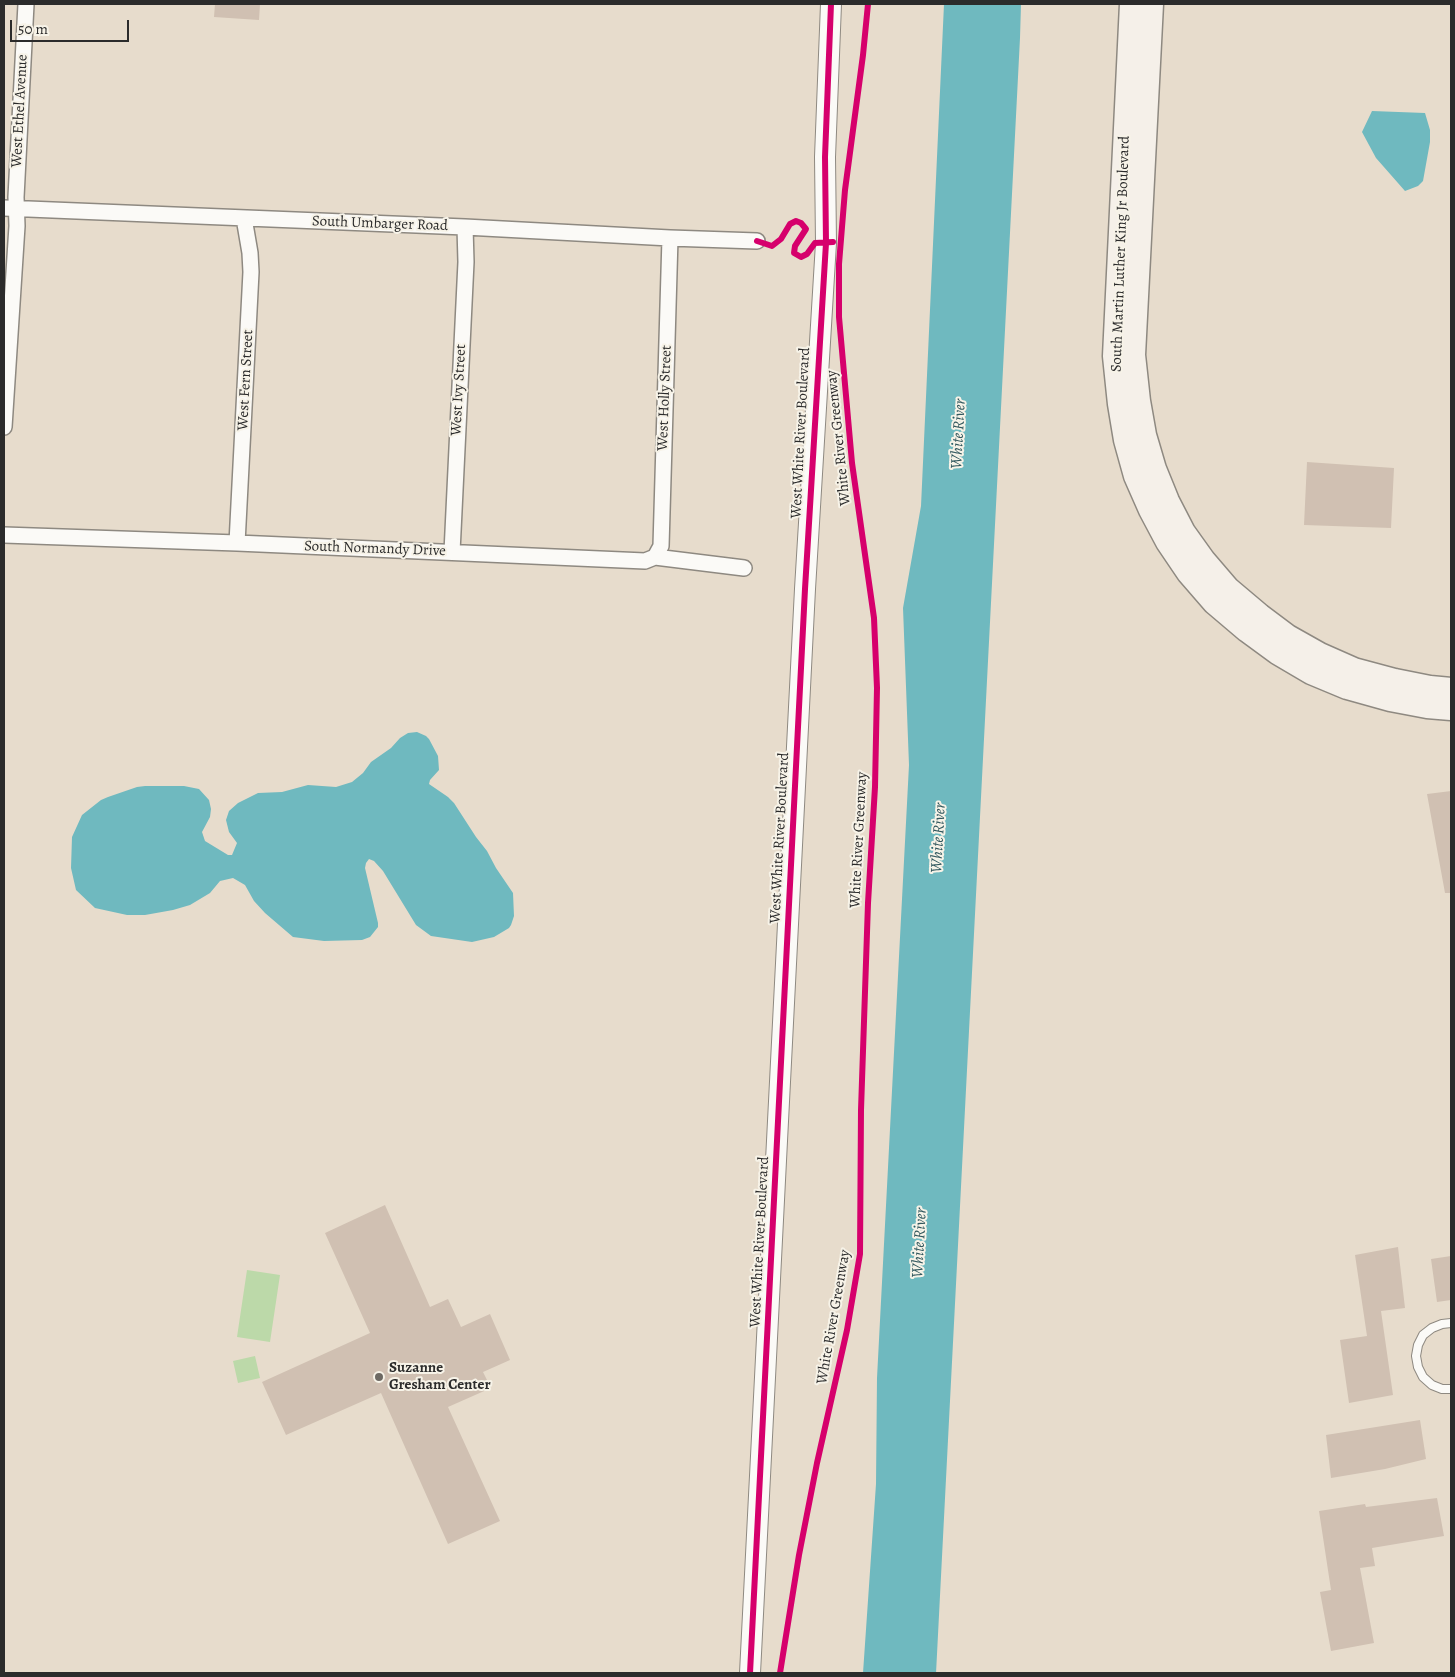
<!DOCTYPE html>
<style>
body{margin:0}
#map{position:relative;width:1455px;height:1677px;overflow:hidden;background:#e7dccc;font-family:Alegreya,serif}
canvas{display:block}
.frame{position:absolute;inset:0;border:5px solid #2b2b2b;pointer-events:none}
.scale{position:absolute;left:10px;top:20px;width:119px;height:22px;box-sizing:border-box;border:2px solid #2b2b2b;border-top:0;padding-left:6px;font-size:15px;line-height:18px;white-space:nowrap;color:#2b2b2b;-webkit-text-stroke:4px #f7f3e8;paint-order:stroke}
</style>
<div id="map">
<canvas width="1455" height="1677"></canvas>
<div class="frame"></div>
<div class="scale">50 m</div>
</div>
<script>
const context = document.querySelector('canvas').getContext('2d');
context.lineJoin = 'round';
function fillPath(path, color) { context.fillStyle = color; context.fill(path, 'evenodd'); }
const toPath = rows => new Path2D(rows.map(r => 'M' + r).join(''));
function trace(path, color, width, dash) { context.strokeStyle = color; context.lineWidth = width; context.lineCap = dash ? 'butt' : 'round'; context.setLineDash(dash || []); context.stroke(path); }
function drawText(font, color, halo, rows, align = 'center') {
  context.font = font + ' Alegreya,serif'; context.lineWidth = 4; context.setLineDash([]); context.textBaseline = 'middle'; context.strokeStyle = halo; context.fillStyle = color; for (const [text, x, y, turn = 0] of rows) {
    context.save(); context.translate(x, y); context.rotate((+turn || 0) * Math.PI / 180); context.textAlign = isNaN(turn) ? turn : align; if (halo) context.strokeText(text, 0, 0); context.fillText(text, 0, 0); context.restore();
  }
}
const green = toPath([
 [247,1270,280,1275,270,1342,237,1337],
 [255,1356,260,1378,238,1383,233,1361]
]);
const water = toPath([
 [944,4,1021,4,1020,38,936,1673,863,1673,876,1484,877,1378,909,765,903,608,921,506],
 [1372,111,1425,113,1430,130,1430,142,1423,181,1418,186,1405,191,1376,158,1362,132],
 [417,732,426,736,429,739,438,756,439,770,430,780,429,784,448,797,454,803,476,837,487,851,496,868,513,893,514,916,511,925,509,928,494,937,472,942,431,936,416,925,383,871,374,861,369,859,366,863,365,868,378,923,378,927,370,937,362,940,324,941,293,937,265,913,254,901,245,885,233,878,220,881,210,893,190,905,173,910,145,915,127,915,95,908,76,890,71,868,72,837,82,815,101,800,108,797,137,787,145,786,184,786,199,789,209,800,211,809,210,817,202,832,205,841,228,855,232,855,237,843,229,832,226,820,229,811,238,803,258,793,282,792,308,785,336,787,352,782,363,773,371,762,391,748,400,738,408,733]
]);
const building = toPath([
 [215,4,260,4,259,20,214,17],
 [1307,462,1394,468,1391,528,1304,525],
 [1451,791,1451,893,1445,893,1427,794],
 [385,1205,430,1307,448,1299,461,1327,490,1314,510,1360,483,1372,491,1388,448,1407,500,1521,448,1544,381,1393,286,1435,262,1382,370,1333,325,1233],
 [1398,1247,1405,1308,1381,1311,1393,1395,1349,1403,1340,1340,1367,1336,1355,1255],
 [1451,1256,1451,1300,1437,1302,1431,1259],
 [1420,1420,1426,1459,1385,1469,1331,1478,1326,1435],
 [1437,1498,1444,1536,1372,1548,1375,1566,1360,1568,1374,1643,1331,1651,1320,1592,1331,1590,1319,1511,1365,1504,1366,1507]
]);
const service = toPath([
 [1451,1323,1442,1324,1432,1328,1423,1335,1418,1345,1416,1356,1418,1367,1423,1377,1432,1385,1442,1389,1451,1389]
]);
const minor = toPath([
 [4,208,465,227,670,238,757,241],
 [4,427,17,226,16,197,26,4],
 [4,535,237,543,645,561,655,557,744,568],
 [237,543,251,272,250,253,244,218],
 [452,552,466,262,465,227],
 [655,557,661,546,670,238]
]);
const tertiary = toPath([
 [750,1673,805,589,826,243,825,157,831,4]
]);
const secondary = toPath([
 [1131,4,1114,356,1119,404,1125,440,1135,476,1150,510,1167,542,1188,573,1214,603,1247,631,1277,653,1311,673,1347,688,1390,700,1427,707,1451,709],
 [1152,4,1134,355,1139,401,1145,435,1155,469,1168,501,1184,532,1204,560,1228,588,1260,615,1288,636,1320,654,1354,669,1395,680,1430,687,1451,689]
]);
const cycleway = toPath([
 [757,241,772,246,781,239,790,224,796,221,801,223,806,229,795,246,794,253,801,257,807,254,815,243,833,242],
 [750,1673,805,589,826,243,825,157,831,4],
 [780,1673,799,1555,817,1463,847,1330,860,1254,861,1110,868,903,875,787,877,688,874,618,852,463,839,317,839,264,845,190,863,55,868,4]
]);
const markers = [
 [379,1377,5,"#6d6963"]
];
const streetNames = [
 ["West Ethel Avenue",20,111,-87],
 ["South Umbarger Road",380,224,2],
 ["South Martin Luther King Jr Boulevard",1121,254,-88],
 ["West Fern Street",246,380,-87],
 ["West Ivy Street",459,390,-87],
 ["West Holly Street",665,398,-88],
 ["West White River Boulevard",801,433,-87],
 ["White River Greenway",839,438,-96],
 ["South Normandy Drive",375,549,2],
 ["West White River Boulevard",780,838,-87],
 ["White River Greenway",859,840,-87],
 ["West White River Boulevard",760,1242,-87],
 ["White River Greenway",834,1317,-80]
];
const poiNames = [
 ["Suzanne",389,1368],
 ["Gresham Center",389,1385]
];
const waterNames = [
 ["White River",959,434,-87],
 ["White River",939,838,-87],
 ["White River",920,1243,-87]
];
fillPath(green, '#bcd9a9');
fillPath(water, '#6fb9bf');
fillPath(building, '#d0c0b2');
trace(service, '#8e8981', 10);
trace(minor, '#8e8981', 18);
trace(tertiary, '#8e8981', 22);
trace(secondary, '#8e8981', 25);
trace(service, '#fbfaf7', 8);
trace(minor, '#fbfaf7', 15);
trace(tertiary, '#fbfaf7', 20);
trace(secondary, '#f5f0e9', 22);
trace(cycleway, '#d6006c', 6);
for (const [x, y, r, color] of markers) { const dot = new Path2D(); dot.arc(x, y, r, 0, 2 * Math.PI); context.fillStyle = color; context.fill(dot); trace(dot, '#f7f3e8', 2); }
drawText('15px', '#2b2b2b', '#f7f3e8', streetNames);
drawText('bold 15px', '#2b2b2b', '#f7f3e8', poiNames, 'left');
drawText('italic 16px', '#31575d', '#f7f3e8', waterNames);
</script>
